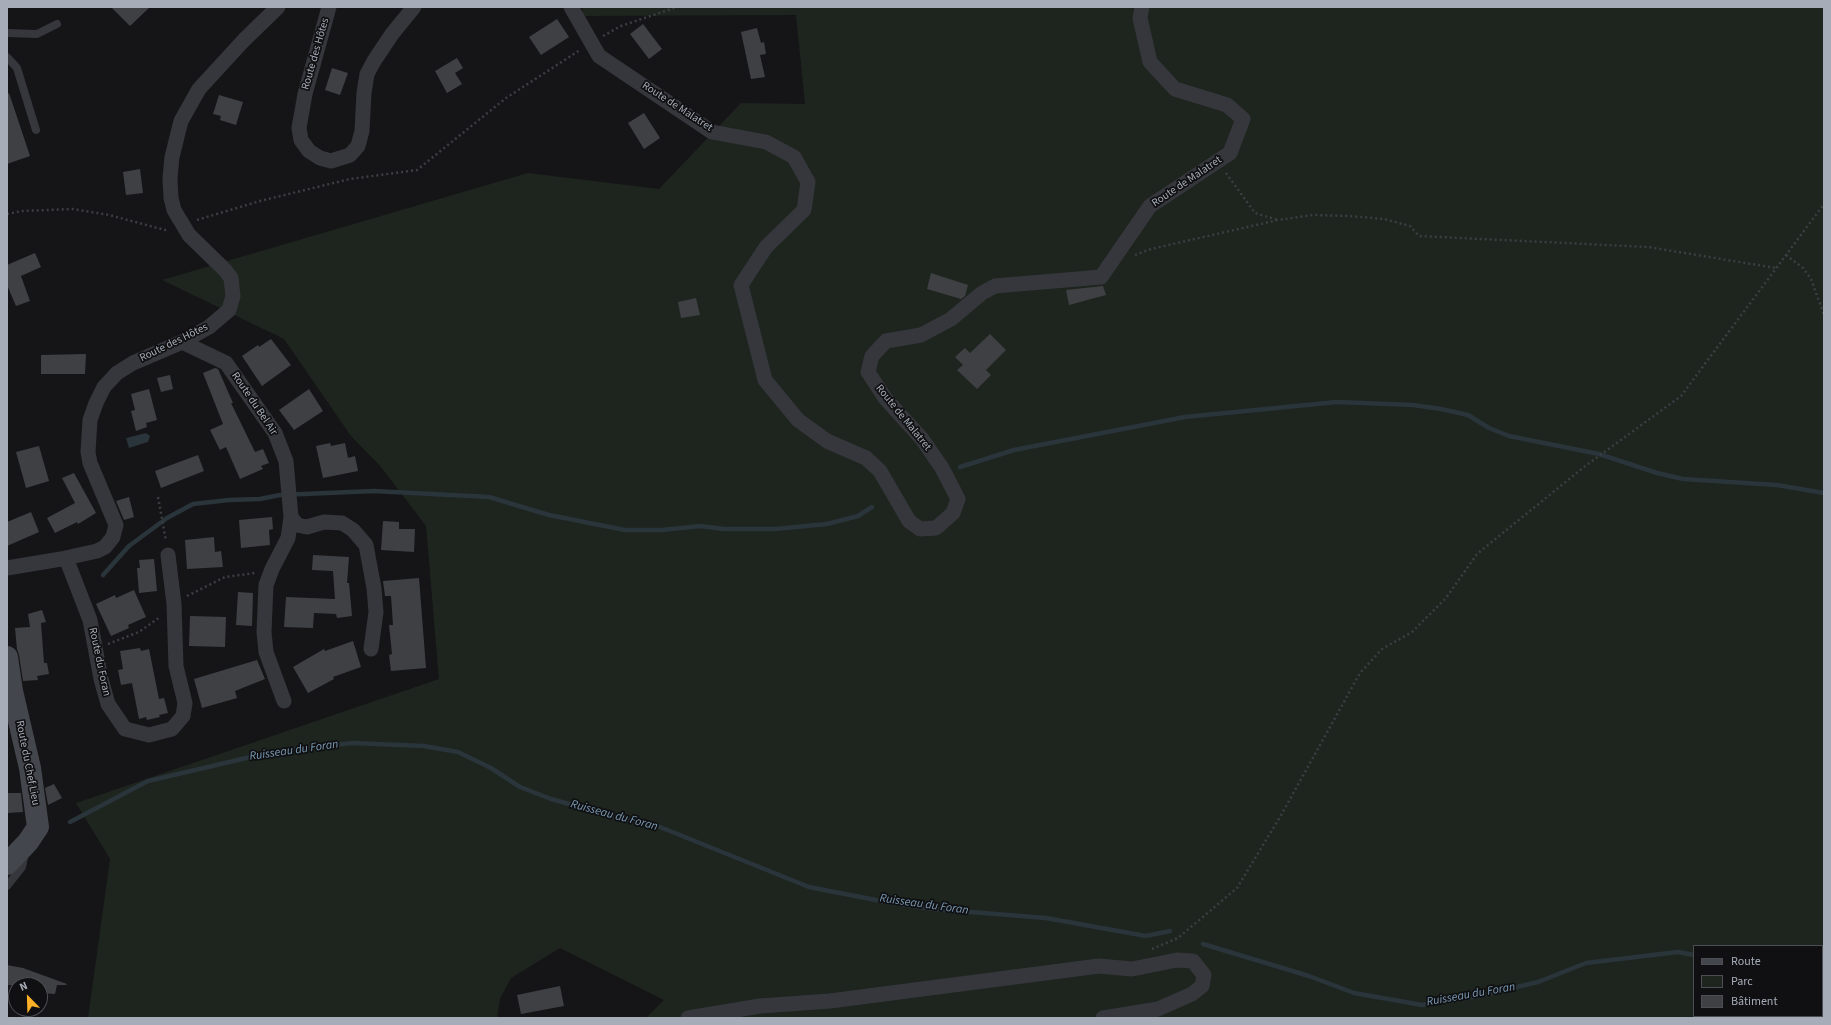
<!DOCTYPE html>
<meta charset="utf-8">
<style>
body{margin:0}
#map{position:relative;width:1831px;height:1025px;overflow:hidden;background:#151517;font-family:"Source Sans 3",sans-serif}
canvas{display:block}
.frame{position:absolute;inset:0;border:8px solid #a6acb8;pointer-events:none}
.legend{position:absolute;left:1693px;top:945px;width:130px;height:72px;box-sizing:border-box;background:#101012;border:1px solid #4c4e54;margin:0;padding:5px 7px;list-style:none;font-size:12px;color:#a6acb8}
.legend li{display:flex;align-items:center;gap:8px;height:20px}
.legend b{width:20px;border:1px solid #4c4e54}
.north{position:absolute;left:8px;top:977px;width:40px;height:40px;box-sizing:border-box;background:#101012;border:1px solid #4c4e54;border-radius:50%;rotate:337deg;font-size:11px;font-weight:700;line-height:16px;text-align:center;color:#a6acb8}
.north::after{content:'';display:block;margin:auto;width:14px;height:18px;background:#fcb027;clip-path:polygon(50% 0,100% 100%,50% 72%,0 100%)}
</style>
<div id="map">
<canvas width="1831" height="1025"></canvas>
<div class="frame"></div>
<ul class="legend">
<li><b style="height:5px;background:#43464c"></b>Route</li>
<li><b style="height:11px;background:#1d251e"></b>Parc</li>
<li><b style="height:11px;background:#3f4044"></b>Bâtiment</li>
</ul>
<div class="north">N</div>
</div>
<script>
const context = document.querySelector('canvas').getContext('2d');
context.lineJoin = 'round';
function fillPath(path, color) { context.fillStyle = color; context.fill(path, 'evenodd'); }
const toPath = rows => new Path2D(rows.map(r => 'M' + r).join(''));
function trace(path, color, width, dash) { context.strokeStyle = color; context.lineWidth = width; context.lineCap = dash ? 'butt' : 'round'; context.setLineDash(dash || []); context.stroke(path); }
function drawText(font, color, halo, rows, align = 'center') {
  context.font = font + ' "Source Sans 3",sans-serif'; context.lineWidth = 3.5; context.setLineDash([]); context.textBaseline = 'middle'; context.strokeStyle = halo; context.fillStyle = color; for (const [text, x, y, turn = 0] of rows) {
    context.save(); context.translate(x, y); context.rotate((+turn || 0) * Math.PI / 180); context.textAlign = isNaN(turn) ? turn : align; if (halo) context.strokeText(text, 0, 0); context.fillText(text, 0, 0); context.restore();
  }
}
const green = toPath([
 [582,7,1824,7,1824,1018,646,1018,664,1000,560,948,511,978,500,999,497,1018,88,1018,110,859,76,803,439,679,426,526,381,467,351,436,284,339,162,280,528,173,659,189,741,103,805,104,796,15,583,16],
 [1694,946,1822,946,1822,1016,1694,1016]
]);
const water = toPath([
 [146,433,150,436,148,442,129,448,126,438]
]);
const stream = toPath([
 [960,467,1014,450,1185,417,1337,402,1413,405,1441,409,1468,415,1489,428,1509,436,1599,454,1657,473,1683,479,1777,485,1824,493],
 [103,575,129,546,167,518,193,504,229,500,260,499,280,495,374,491,489,497,549,515,625,530,662,530,700,526,724,529,775,529,827,524,858,516,872,507],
 [70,822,148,781,255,756,288,750,353,743,424,746,458,752,491,768,520,787,551,799,620,818,655,825,809,887,886,902,933,909,1046,918,1146,936,1170,931],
 [1203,944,1309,976,1354,993,1422,1005,1479,996,1538,982,1586,963,1678,952,1694,955],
 [1822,981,1824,981]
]);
const building = toPath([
 [111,7,150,7,130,26],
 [557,19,569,37,541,55,529,37],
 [643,24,662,49,649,59,630,34],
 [757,28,761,43,764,42,766,54,760,55,765,77,751,79,741,32],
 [457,58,463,68,455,73,462,84,447,93,435,71],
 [332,68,348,73,340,95,325,90],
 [9,93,30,156,7,164,7,94],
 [219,95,243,102,236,125,220,120,221,116,213,114],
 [644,113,660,138,644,149,628,123],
 [140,169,143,193,126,195,123,172],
 [35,253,41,267,21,276,30,301,16,306,7,285,7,265],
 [931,273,968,285,965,296,961,299,927,289],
 [1103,286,1106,295,1069,305,1066,290],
 [696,298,700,315,681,318,678,302],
 [990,334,1006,350,986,370,991,375,977,389,957,370,963,365,955,357,965,348,970,353],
 [271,339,291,365,262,386,242,356,258,345,259,347],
 [86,354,85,374,41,374,41,355],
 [215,368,218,369,233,403,231,403,255,452,263,449,269,463,261,466,263,469,240,479,226,447,220,450,210,430,223,424,203,373],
 [170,375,173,389,161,392,157,378],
 [149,389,157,420,146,423,147,427,136,431,131,411,135,410,131,394],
 [309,389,323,411,294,430,279,410],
 [330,443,331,446,345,443,348,458,355,456,358,471,323,478,316,446],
 [39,446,49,481,26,488,16,452],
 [198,455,204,471,161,488,155,471],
 [74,473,96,513,78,524,77,522,55,533,47,518,75,503,62,478],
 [129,497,134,517,124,520,116,501],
 [31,512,39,532,7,546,7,522],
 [272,517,273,529,269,530,270,545,241,548,239,520],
 [383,521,399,522,399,529,415,529,414,552,381,550],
 [214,537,215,552,221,551,223,567,187,569,185,540],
 [313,555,349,557,347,583,349,583,352,616,337,618,336,614,314,613,313,628,284,627,286,597,335,599,333,571,312,570],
 [154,559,157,591,139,593,137,568,140,568,139,560],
 [419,578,426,668,391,671,389,655,392,654,389,625,393,625,391,596,385,596,383,581],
 [134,590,146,617,128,625,129,628,111,636,96,604,115,595,116,598],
 [238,592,253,593,252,626,236,625],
 [42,610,46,622,41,623,44,663,47,663,49,674,37,676,38,680,23,681,19,655,17,649,15,628,30,627,28,614],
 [190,616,226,617,225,647,189,646],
 [353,641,361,667,333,677,334,679,308,693,293,667,324,649,325,651],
 [140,648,141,651,149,649,159,699,164,698,168,713,159,715,160,717,147,720,146,717,139,719,132,683,121,685,118,670,123,669,120,651],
 [257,660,265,679,235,691,237,698,202,708,194,679],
 [54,784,62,798,48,805,45,788],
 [7,793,21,793,23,812,7,813],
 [7,965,23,968,67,984,66,985,57,985,55,994,40,993,40,985,7,985],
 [560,986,564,1006,521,1014,517,995]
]);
const path = toPath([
 [603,36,621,26,677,7],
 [1226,173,1255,213,1278,220],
 [7,214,22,211,73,209,109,215,165,230,169,229],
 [197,220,260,201,350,179,417,170,506,98,580,50],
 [1135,255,1151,249,1278,220,1313,215,1350,216,1384,219,1410,226,1419,236,1648,247,1776,268],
 [1786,255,1803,268,1811,279,1824,315],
 [158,497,166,541],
 [187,596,225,577,255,573],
 [108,644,139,632,160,617],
 [1152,949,1178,938,1237,888,1280,817,1360,673,1382,649,1412,632,1446,598,1477,554,1584,467,1681,396,1824,204]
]);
const lane = toPath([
 [7,33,37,34,57,24],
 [7,57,17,68,36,130],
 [7,886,22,867,25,853]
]);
const street = toPath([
 [329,7,305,94,299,128,301,140,309,151,320,158,331,161,350,155,358,146,362,131,364,93,367,74,374,61,392,34,414,7],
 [571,7,599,56,712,132,766,142,794,157,808,182,804,210,766,247,741,285,765,380,798,420,827,441,866,458,880,471,909,521,920,529,936,528,953,513,958,499,942,468,922,439,885,398,868,372,872,356,886,341,921,335,951,319,982,293,995,286,1101,277,1150,206,1230,153,1243,119,1227,105,1175,89,1150,62,1140,18,1142,7],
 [182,342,226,363,275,433,286,461,291,517,288,538,272,569,266,585,264,632,266,652,284,701],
 [291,517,297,525,307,527,324,522,342,523,353,530,366,545,374,588,376,612,371,649],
 [66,558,90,620,101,679,108,704,125,729,149,735,172,729,183,716,185,703,176,666,174,604,168,555],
 [7,568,61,559,97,551,105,547,113,537,116,525,90,463,88,452,90,420,96,403,104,387,117,373,133,363,182,342,209,327,229,310,233,296,231,278,225,270,189,235,174,210,171,198,170,178,172,157,181,121,199,89,244,40,278,7],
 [688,1018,760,1006,830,1001,1099,966,1132,969,1177,960,1193,961,1204,975,1202,986,1192,994,1158,1009,1103,1018]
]);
const secondary = toPath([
 [7,657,12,691,30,768,38,827,28,842,7,864]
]);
const streetNames = [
 ["Route des Hôtes",316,54,-74],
 ["Route de Malatret",677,107,33],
 ["Route de Malatret",1187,182,-34],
 ["Route des Hôtes",174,343,-26],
 ["Route du Bel Air",254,404,56],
 ["Route de Malatret",903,418,51],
 ["Route du Foran",99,662,78],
 ["Route du Chef Lieu",27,763,79]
];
const waterNames = [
 ["Ruisseau du Foran",294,751,-8],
 ["Ruisseau du Foran",614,816,15],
 ["Ruisseau du Foran",924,905,8],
 ["Ruisseau du Foran",1471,995,-10]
];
fillPath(green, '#1d251e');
fillPath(water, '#2a343b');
trace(stream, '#2a343b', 4.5);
fillPath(building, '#3f4044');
trace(path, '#3c3e43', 2.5, [2, 3]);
trace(lane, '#36373c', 8);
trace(street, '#36373c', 15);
trace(secondary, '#43464c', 22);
drawText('11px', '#a6acb8', '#101012', streetNames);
drawText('italic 12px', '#7b9bb5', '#101012', waterNames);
</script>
